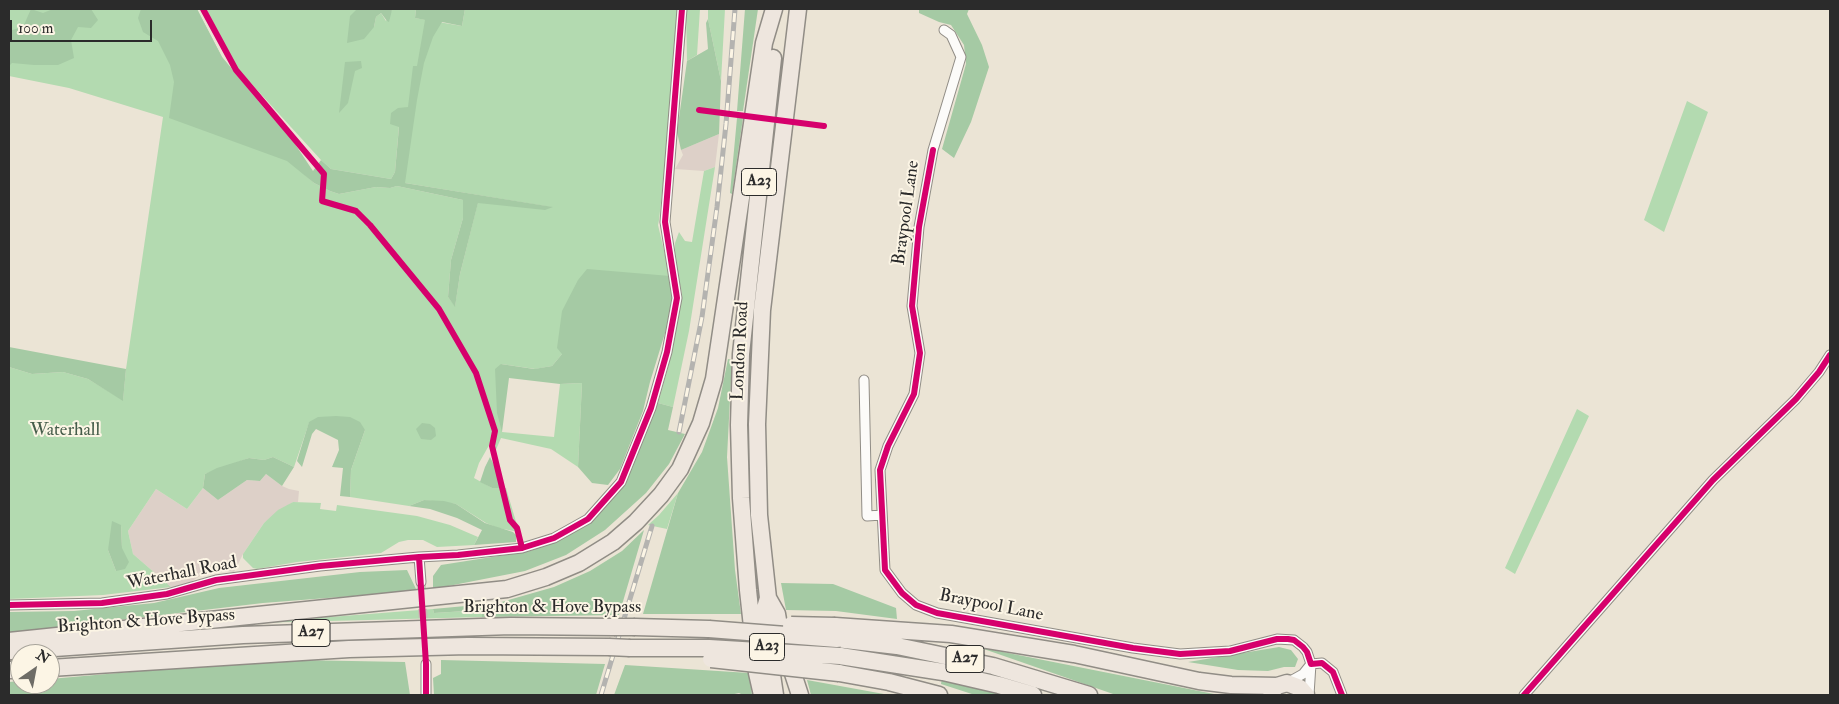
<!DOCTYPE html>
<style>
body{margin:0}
#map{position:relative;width:1839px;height:704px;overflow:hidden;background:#ebe4d5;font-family:"IM FELL Double Pica",serif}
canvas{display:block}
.frame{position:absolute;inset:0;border:10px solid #2b2b2b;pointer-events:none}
.north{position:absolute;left:10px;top:644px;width:50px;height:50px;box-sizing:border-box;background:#fcf5e5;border:1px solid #a8a49b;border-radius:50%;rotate:33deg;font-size:14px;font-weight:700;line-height:20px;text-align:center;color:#2b2b2b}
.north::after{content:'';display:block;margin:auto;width:18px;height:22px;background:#6e6c66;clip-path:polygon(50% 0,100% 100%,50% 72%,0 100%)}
.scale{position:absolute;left:10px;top:20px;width:142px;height:22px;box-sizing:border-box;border:2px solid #2b2b2b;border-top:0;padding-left:6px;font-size:15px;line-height:18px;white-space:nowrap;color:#2b2b2b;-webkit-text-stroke:4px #fcf5e5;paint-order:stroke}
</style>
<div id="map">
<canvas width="1839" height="704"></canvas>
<div class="frame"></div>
<div class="north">N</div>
<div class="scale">100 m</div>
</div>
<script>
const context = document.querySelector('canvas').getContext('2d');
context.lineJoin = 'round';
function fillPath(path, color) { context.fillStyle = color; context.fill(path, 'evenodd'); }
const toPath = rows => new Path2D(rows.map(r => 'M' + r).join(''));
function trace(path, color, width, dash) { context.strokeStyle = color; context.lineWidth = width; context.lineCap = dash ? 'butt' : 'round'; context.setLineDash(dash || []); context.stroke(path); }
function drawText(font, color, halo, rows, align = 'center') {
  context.font = font + ' "IM FELL Double Pica",serif'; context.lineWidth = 4; context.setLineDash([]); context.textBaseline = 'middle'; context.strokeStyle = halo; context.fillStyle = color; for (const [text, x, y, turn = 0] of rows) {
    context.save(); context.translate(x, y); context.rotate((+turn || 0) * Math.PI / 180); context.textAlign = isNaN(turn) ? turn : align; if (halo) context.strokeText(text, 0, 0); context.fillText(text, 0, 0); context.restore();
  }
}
const industrial = toPath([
 [719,134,715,167,704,171,675,169,683,155,681,150],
 [266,474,282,486,289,489,299,491,298,502,293,502,264,523,243,554,234,572,221,570,203,574,186,585,171,587,133,554,128,531,156,489,187,509,203,488,218,500,247,480,260,481]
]);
const green = toPath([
 [9,9,197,9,222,57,263,107,293,141,304,174,314,183,330,191,339,194,376,187,390,188,397,186,463,200,463,218,451,260,448,297,455,306,460,274,478,202,551,207,399,182,399,126,395,172,391,179,331,169,321,160,238,69,206,9,357,9,374,27,376,17,381,13,386,21,392,10,391,9,416,9,415,18,462,26,465,9,679,9,668,139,659,220,658,225,670,276,562,354,552,366,535,369,501,364,502,432,554,437,560,384,582,383,578,467,551,449,501,438,495,452,492,440,479,463,474,478,492,488,506,488,519,532,498,528,486,523,456,504,424,500,409,506,350,497,351,470,365,430,309,423,294,467,273,457,264,460,249,458,205,474,203,488,187,509,156,489,128,531,133,554,171,587,103,595,9,599,9,367,32,374,63,372,88,379,123,400,126,369,163,117,69,88,9,76],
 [121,525,122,548,116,571,108,550],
 [686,9,700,9,697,55,687,61],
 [708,9,725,9,721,81,708,19],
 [1687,101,1708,112,1664,232,1644,220],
 [715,167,689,331,673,407,658,403,668,368,682,294,674,255,675,243,679,232,685,241,692,242,704,171],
 [1577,409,1589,416,1515,574,1505,568],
 [678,493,667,529,648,525,659,515],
 [293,502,321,503,320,509,336,511,337,505,417,516,450,525,478,537,474,545,437,547,423,540,408,540,399,542,381,553,297,562,257,569,253,568,243,558,243,554,264,523,278,510],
 [433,609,434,613,482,610,482,617,253,623]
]);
const forest = toPath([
 [31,9,43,13,53,9,91,9,98,20,91,28,78,27,71,40,74,58,58,65,34,65,12,63,9,66,9,31,23,27],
 [141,9,197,9,222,57,263,107,293,141,313,171,321,160,331,169,391,179,395,172,399,127,390,124,391,113,398,108,408,107,413,66,417,66,425,20,415,18,416,9,465,9,462,26,442,22,433,37,424,63,417,100,405,183,553,207,545,210,478,203,460,274,455,307,448,297,451,260,463,218,463,200,397,186,390,188,376,187,339,194,330,191,314,183,287,161,169,118,174,82,170,65,158,41,143,32,138,18],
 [357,9,391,9,392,10,389,22,387,21,381,13,376,17,374,27,364,39,347,43,350,16],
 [745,9,758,9,743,111,737,111],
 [919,9,969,9,967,14,982,45,989,67,971,122,954,158,942,149,966,64,964,45,951,25,939,22,919,13],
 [708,19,721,81,719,134,681,150,677,132,687,61,708,49,706,23],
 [361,61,362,68,355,71,348,103,339,113,345,62],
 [737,118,743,118,732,194,730,193],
 [587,269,670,276,673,299,669,320,650,382,643,411,620,469,608,485,592,483,578,467,582,383,560,384,509,378,502,432,497,413,495,369,501,364,534,369,552,366,562,354,557,348,562,311,578,280],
 [9,347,126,369,123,401,88,379,63,372,32,374,9,367],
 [728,359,732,360,727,457,735,570,741,614,643,614,678,493,702,452,718,408],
 [658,403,673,407,668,430,685,434,669,464,646,493,605,530,566,555,525,571,433,589,433,576,441,565,530,551,562,539,590,521,624,483],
 [336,416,350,417,360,422,365,430,351,470,350,497,340,496,343,468,332,467,339,450,338,440,316,429,312,434,302,467,297,461,309,422,318,417],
 [422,423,430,424,435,428,436,436,431,440,421,439,416,429],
 [273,457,294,467,282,486,266,474,260,481,247,480,218,500,203,488,205,474,217,468,249,458,264,460],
 [490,457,496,469,500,488,492,488,480,482,485,467],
 [424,500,444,501,456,504,485,523,513,532,516,535,516,542,474,545,482,530,457,518,430,509,409,506],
 [112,521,121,525,122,548,129,562,125,569,116,571,108,550],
 [644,530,619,615,482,617,482,610,434,613,433,609,498,603,554,587,590,571,622,551],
 [407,570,417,591,263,603,9,633,9,612,74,611,154,603,219,588,360,572],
 [781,583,833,584,896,608,897,619,836,611,786,610],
 [978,647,1199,691,1219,695,1116,695],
 [1279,647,1291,650,1298,659,1295,667,1284,667,1268,671,1238,670,1188,662],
 [298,660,405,662,410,695,9,695,9,682,20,681,20,684,50,684,50,679,152,670],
 [441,660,605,664,596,695,434,695,433,678,441,674],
 [625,665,749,673,752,695,743,695,739,693,730,695,614,695],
 [942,678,1004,695,975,695,941,684],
 [807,680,884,694,887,695,811,695]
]);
const streetTunnel = toPath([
 [421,582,424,632]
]);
const street = toPath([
 [944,30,951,35,961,57,933,150,919,227,912,306,920,353,914,394,888,446,880,470,885,570,902,593,916,605,937,613,1133,648,1180,654,1230,651,1277,639,1294,640,1303,647,1307,652,1311,664,1309,695],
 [864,380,867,516,882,515],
 [419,557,421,582],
 [9,605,102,603,167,594,216,580,320,566,419,557,458,555,522,548,554,538,588,519,621,482,651,408,667,352,677,298,665,222,682,9],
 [426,664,426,695],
 [1311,664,1322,663,1333,672,1342,695],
 [1287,683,1303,674,1311,664],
 [1524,695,1713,480,1796,399,1819,372,1830,355]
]);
const highway = toPath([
 [768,598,777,614,781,637,800,695],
 [835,626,951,634,1074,654,1199,681,1231,685,1277,686],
 [635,627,709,629],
 [837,639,897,646,993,666,1089,695],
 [9,641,507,589,546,577,579,563,613,542,636,522,661,495,680,469,701,423,714,379,764,43,774,9],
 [630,648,709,648],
 [11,651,243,635,511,626,614,627],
 [840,656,943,672,999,685,1033,695],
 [50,668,349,649,468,646,609,647],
 [9,670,20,670],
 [839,673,889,682,939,695],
 [1271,692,1277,686,1287,683,1300,688,1306,695],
 [762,695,757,673,748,590,741,498,739,425,741,354,773,58],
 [775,695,763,615,768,598,759,515,757,424,762,310,798,9]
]);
const rail = toPath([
 [679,432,702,317,717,207,726,124,735,9],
 [601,695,652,526]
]);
const highwayBridge = toPath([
 [791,625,835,626],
 [614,627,635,627],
 [709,629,837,639],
 [609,647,630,648],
 [709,648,840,656],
 [711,659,839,673]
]);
const cycleway = toPath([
 [203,9,236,70,324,174,322,201,356,211,370,225,439,309,476,373,495,431,492,446,510,520,517,528,522,548],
 [699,110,824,126],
 [933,150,919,227,912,306,920,353,914,394,888,446,880,470,885,570,902,593,916,605,937,613,1133,648,1180,654,1230,651,1277,639,1288,639,1294,640,1303,647,1307,652,1311,664,1322,663,1333,672,1342,695],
 [419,557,426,664,426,695],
 [9,605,102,603,167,594,216,580,320,566,419,557,458,555,522,548,554,538,588,519,621,482,651,408,667,352,677,298,665,222,682,9],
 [1524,695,1713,480,1796,399,1819,372,1830,355]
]);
const shields = [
 [759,182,35],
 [311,633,38],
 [767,647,35],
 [965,659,38]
];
const shieldNames = [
 ["A23",759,182],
 ["A27",311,633],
 ["A23",767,647],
 ["A27",965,659]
];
const streetNames = [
 ["Braypool Lane",907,213,-82],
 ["London Road",741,351,-87],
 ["Waterhall Road",182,574,-11],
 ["Braypool Lane",991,606,11],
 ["Brighton & Hove Bypass",552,608],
 ["Brighton & Hove Bypass",146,622,-4]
];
const parkNames = [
 ["Waterhall",65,431]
];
fillPath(industrial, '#ddd0c8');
fillPath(green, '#b3dab0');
fillPath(forest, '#a5caa4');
trace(streetTunnel, '#c5bfb3', 9, [9, 4.5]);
trace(street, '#918d86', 11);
trace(highway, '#918d86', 19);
trace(street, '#fcfbf9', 9);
trace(highway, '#eee6de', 16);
trace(rail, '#b4b3b0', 5);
trace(rail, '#fcf5e5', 3, [9]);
trace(highwayBridge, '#918d86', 19, []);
trace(highwayBridge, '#eee6de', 16);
trace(cycleway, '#d6006c', 6);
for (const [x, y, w] of shields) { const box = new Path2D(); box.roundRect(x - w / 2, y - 13.5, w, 27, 4); context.fillStyle = '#fcf5e5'; context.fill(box); trace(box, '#2b2b2b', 1); }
drawText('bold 16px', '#2b2b2b', null, shieldNames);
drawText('18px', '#2b2b2b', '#fcf5e5', streetNames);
drawText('18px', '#465d4a', '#fcf5e5', parkNames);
</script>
